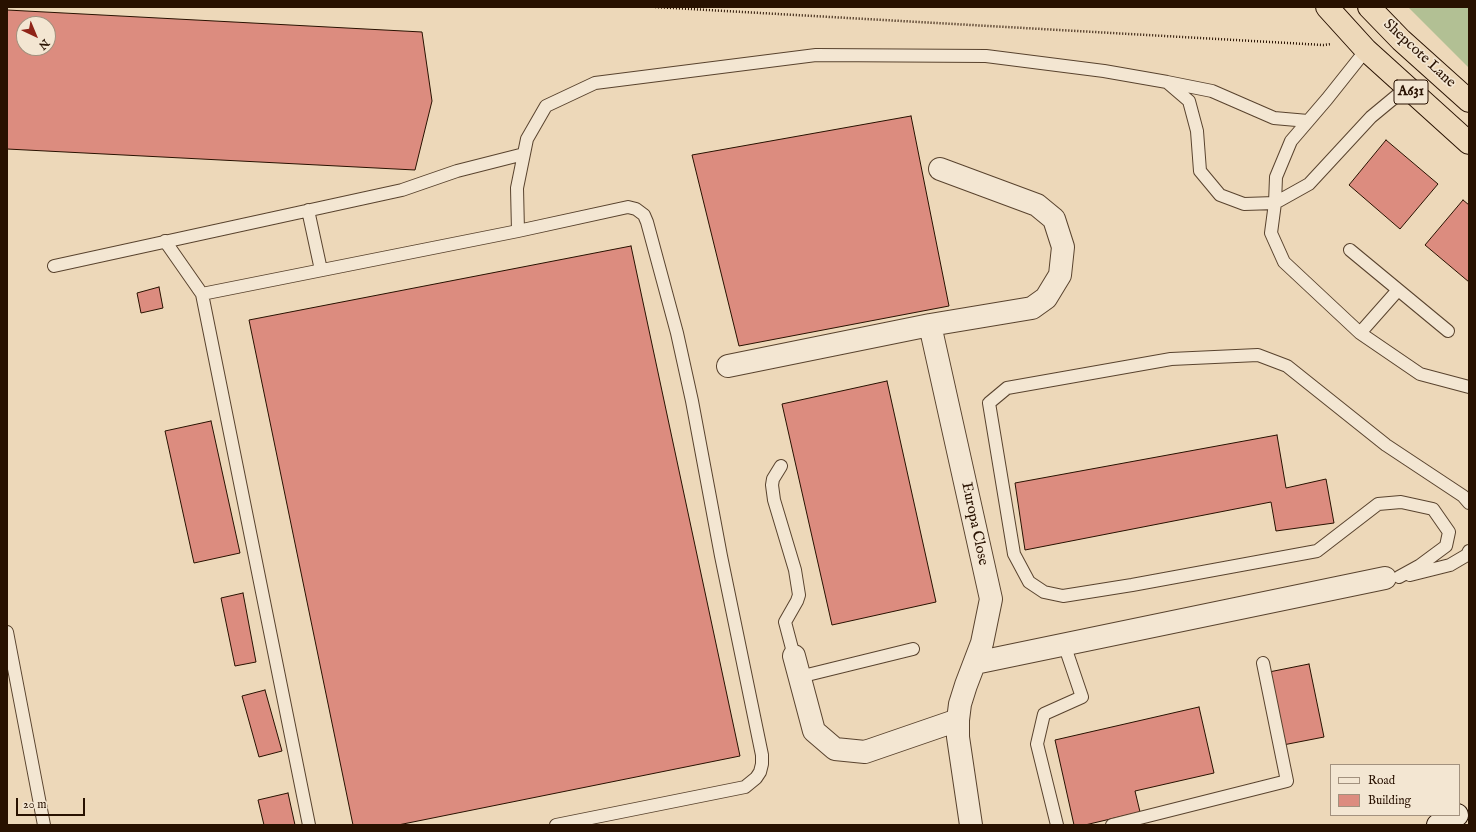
<!DOCTYPE html>
<style>
body{margin:0}
#map{position:relative;width:1476px;height:832px;overflow:hidden;background:#edd8b9;font-family:"IM FELL English",serif}
canvas{display:block}
.frame{position:absolute;inset:0;border:8px solid #281100;pointer-events:none}
.legend{position:absolute;left:1330px;top:764px;width:130px;height:52px;box-sizing:border-box;background:#f3e6d2;border:1px solid #a2917e;margin:0;padding:5px 7px;list-style:none;font-size:12px;color:#281100}
.legend li{display:flex;align-items:center;gap:8px;height:20px}
.legend b{width:20px;border:1px solid #a2917e}
.north{position:absolute;left:16px;top:16px;width:40px;height:40px;box-sizing:border-box;background:#f3e6d2;border:1px solid #a2917e;border-radius:50%;rotate:136deg;font-size:11px;font-weight:700;line-height:16px;text-align:center;color:#281100}
.north::after{content:'';display:block;margin:auto;width:14px;height:18px;background:#8f2418;clip-path:polygon(50% 0,100% 100%,50% 72%,0 100%)}
.scale{position:absolute;left:16px;top:798px;width:69px;height:18px;box-sizing:border-box;border:2px solid #281100;border-top:0;padding-left:5px;font-size:12px;line-height:14px;white-space:nowrap;color:#281100;-webkit-text-stroke:3px #f3e6d2;paint-order:stroke}
</style>
<div id="map">
<canvas width="1476" height="832"></canvas>
<div class="frame"></div>
<ul class="legend">
<li><b style="height:5px;background:#f3e6d2"></b>Road</li>
<li><b style="height:11px;background:#dc8c7f"></b>Building</li>
</ul>
<div class="north">N</div>
<div class="scale">20 m</div>
</div>
<script>
const context = document.querySelector('canvas').getContext('2d');
context.lineJoin = 'round';
function fillPath(path, color) { context.fillStyle = color; context.fill(path, 'evenodd'); }
const toPath = rows => new Path2D(rows.map(r => 'M' + r).join(''));
function trace(path, color, width, dash) { context.strokeStyle = color; context.lineWidth = width; context.lineCap = dash ? 'butt' : 'round'; context.setLineDash(dash || []); context.stroke(path); }
function drawText(font, color, halo, rows, align = 'center') {
  context.font = font + ' "IM FELL English",serif'; context.lineWidth = 3.5; context.setLineDash([]); context.textBaseline = 'middle'; context.strokeStyle = halo; context.fillStyle = color; for (const [text, x, y, turn = 0] of rows) {
    context.save(); context.translate(x, y); context.rotate((+turn || 0) * Math.PI / 180); context.textAlign = isNaN(turn) ? turn : align; if (halo) context.strokeText(text, 0, 0); context.fillText(text, 0, 0); context.restore();
  }
}
const green = toPath([
 [1408,7,1469,7,1469,68]
]);
const building = toPath([
 [7,10,422,32,432,101,415,170,7,149,7,10],
 [24,24,48,24,48,48,24,48,24,24],
 [911,116,949,306,739,346,692,155,911,116],
 [1386,140,1438,184,1400,229,1349,185,1386,140],
 [1463,200,1469,205,1469,282,1425,245,1463,200],
 [631,246,740,756,398,825,353,825,249,320,631,246],
 [159,287,163,308,141,313,137,293,159,287],
 [887,381,936,602,832,625,782,404,887,381],
 [211,421,240,553,194,563,165,431,211,421],
 [1277,435,1286,488,1326,479,1334,523,1276,531,1271,502,1025,550,1015,483,1277,435],
 [243,593,256,662,235,666,221,598,243,593],
 [1309,664,1324,737,1283,745,1269,672,1309,664],
 [265,690,282,751,259,757,242,696,265,690],
 [1199,707,1214,773,1135,791,1140,812,1085,825,1074,825,1055,740,1199,707],
 [288,793,295,825,264,825,258,800,288,793]
]);
const path = toPath([
 [655,7,1323,45,1331,44]
]);
const lane = toPath([
 [1366,50,1327,99,1291,141,1276,177,1275,203,1271,233,1284,262,1360,333,1420,374,1469,387],
 [1168,83,1189,101,1197,131,1200,171,1220,195,1244,204,1275,203,1309,184,1371,117,1406,88],
 [308,210,321,270],
 [518,231,517,188,527,139,546,106,595,83,816,55,986,56,1104,71,1167,82,1212,91,1274,118,1308,121],
 [165,241,202,294,309,825],
 [1350,250,1448,331],
 [54,266,402,190,457,171,524,154],
 [202,294,518,231,628,207,636,209,644,215,647,222,677,333,692,401,721,556,762,755,762,764,760,772,756,778,745,787,556,825],
 [1360,333,1398,290],
 [781,466,773,479,772,485,774,500,795,570,799,595,797,601,785,622,794,656],
 [1410,575,1450,565,1467,555,1469,551],
 [1399,577,1419,566,1446,546,1449,532,1433,509,1401,502,1378,504,1317,551,1132,585,1063,596,1044,592,1029,582,1014,554,989,403,1007,388,1171,359,1258,355,1287,366,1386,445,1463,496,1469,503],
 [7,632,44,825],
 [799,677,913,649],
 [1057,825,1037,744,1044,714,1082,697,1064,644],
 [1112,825,1287,781,1263,663]
]);
const street = toPath([
 [930,325,991,599,982,643,966,685,960,704,958,720,958,737,971,825],
 [728,366,930,325,1032,308,1046,298,1060,275,1063,247,1054,219,1037,205,940,169],
 [794,656,814,731,835,749,865,752,958,720],
 [975,663,1385,578]
]);
const secondary = toPath([
 [1438,825,1457,815]
]);
const highway = toPath([
 [1327,7,1366,50,1469,143],
 [1369,7,1401,40,1469,101]
]);
const shields = [
 [1411,92,34]
];
const shieldNames = [
 ["A631",1411,92]
];
const streetNames = [
 ["Shepcote Lane",1419,54,43],
 ["Europa Close",974,524,78]
];
fillPath(green, '#b2c094');
fillPath(building, '#dc8c7f');
trace(building, '#281100', 1);
trace(lane, '#59432e', 14);
trace(street, '#59432e', 24);
trace(secondary, '#281100', 24);
trace(highway, '#281100', 24);
trace(path, '#281100', 2.5, [1, 2]);
trace(lane, '#f3e6d2', 12);
trace(street, '#f3e6d2', 22);
trace(secondary, '#f3e6d2', 22);
trace(highway, '#edd8b9', 22);
for (const [x, y, w] of shields) { const box = new Path2D(); box.roundRect(x - w / 2, y - 12, w, 24, 3); context.fillStyle = '#f3e6d2'; context.fill(box); trace(box, '#281100', 1); }
drawText('bold 14px', '#281100', null, shieldNames);
drawText('15px', '#281100', '#f3e6d2', streetNames);
</script>
